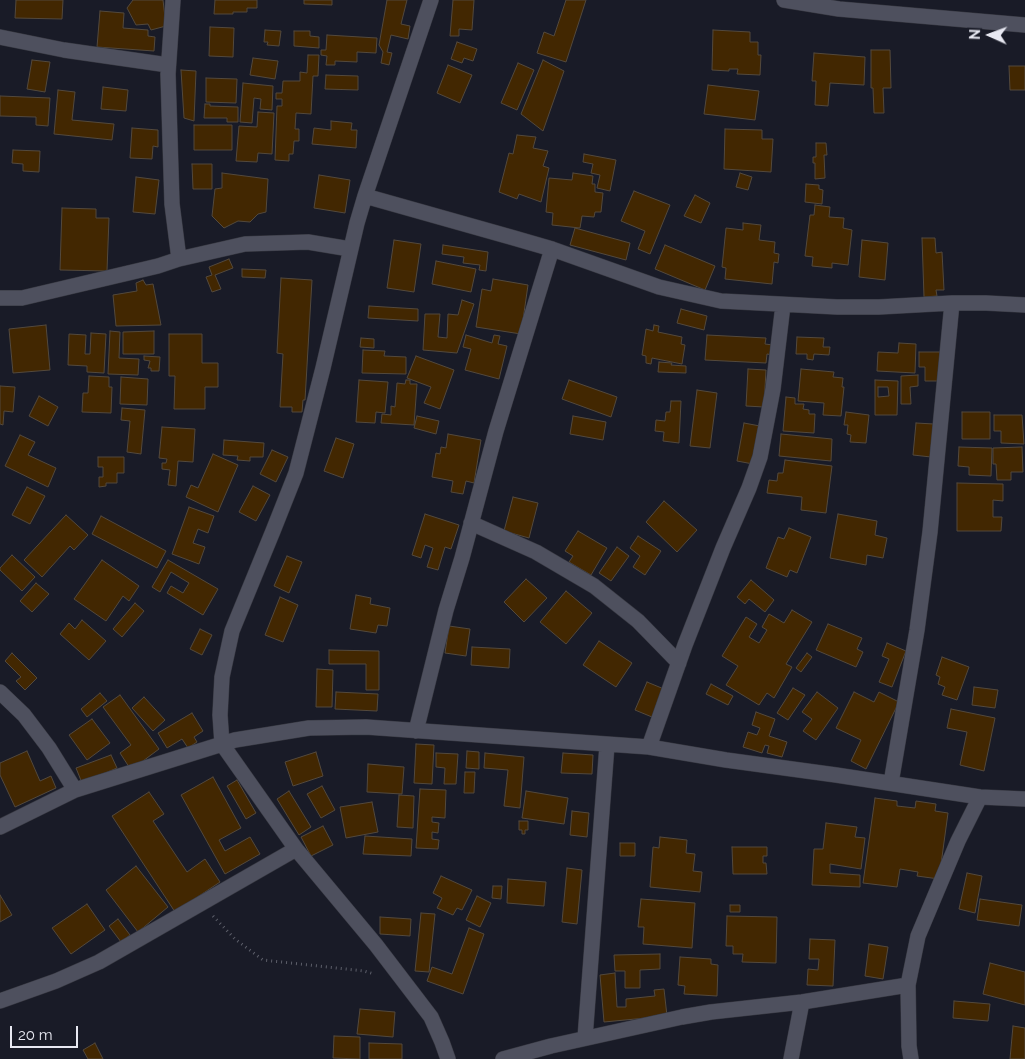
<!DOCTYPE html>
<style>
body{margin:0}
#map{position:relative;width:1025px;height:1059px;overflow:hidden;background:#191b27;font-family:Raleway,sans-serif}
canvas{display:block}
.north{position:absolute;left:965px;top:10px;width:50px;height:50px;-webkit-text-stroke:4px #191b27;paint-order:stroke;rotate:272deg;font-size:14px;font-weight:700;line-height:20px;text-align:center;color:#e8e9f2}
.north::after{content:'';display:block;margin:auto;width:18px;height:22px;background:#e8e9f2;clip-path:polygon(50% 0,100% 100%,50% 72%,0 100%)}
.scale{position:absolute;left:10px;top:1026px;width:68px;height:22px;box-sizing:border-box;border:2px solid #e8e9f2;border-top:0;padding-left:6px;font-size:15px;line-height:18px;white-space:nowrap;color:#e8e9f2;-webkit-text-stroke:4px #191b27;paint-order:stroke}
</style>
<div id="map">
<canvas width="1025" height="1059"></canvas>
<div class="north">N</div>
<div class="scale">20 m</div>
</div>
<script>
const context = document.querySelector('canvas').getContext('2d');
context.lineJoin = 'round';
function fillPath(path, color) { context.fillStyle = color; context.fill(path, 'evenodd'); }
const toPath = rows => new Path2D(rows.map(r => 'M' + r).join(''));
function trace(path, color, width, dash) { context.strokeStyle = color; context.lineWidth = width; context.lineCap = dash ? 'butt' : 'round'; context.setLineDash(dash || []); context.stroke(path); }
const building = toPath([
 [16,0,63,0,62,19,15,18,16,0],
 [133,0,163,0,166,26,151,30,148,24,136,25,127,8,133,0],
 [215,0,257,0,257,8,247,8,247,12,233,12,233,14,214,14,215,0],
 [304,0,332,0,332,5,304,4,304,0],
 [387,0,407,0,401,24,410,26,408,39,391,35,387,52,392,53,389,65,381,63,383,52,379,45,387,0],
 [453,0,474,0,472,30,459,29,459,36,450,36,453,0],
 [566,0,586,0,566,62,537,53,544,32,554,36,566,0],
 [100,11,124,13,123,28,148,30,148,36,155,37,154,51,97,47,100,11],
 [210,27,234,28,233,57,209,56,210,27],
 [265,30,281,31,279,46,267,45,268,42,264,42,265,30],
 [713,30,750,32,750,42,758,42,758,55,761,55,760,75,737,74,738,69,729,69,729,71,712,70,713,30],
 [294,31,310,31,310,36,319,37,319,48,294,46,294,31],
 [327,35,377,38,376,53,357,52,357,62,335,61,335,65,326,65,327,56,321,55,321,50,326,50,327,35],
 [457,42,477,49,473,61,464,58,462,63,451,59,457,42],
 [871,50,890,50,891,88,883,88,884,113,874,113,873,88,871,88,871,50],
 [814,53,865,57,864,85,830,83,828,106,815,105,816,81,812,81,814,53],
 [308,55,319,55,318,76,313,76,311,114,296,113,295,129,299,129,299,141,294,141,293,154,289,154,289,161,275,160,277,106,282,106,282,99,276,99,276,93,282,93,283,81,300,81,300,72,307,73,308,55],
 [253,58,278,61,275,79,250,75,253,58],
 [32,60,50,62,45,92,27,89,32,60],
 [543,60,564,71,543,131,521,114,543,60],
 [518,63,534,70,517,110,501,103,518,63],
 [448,65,472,75,460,103,437,93,448,65],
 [1009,66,1025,66,1025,90,1010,90,1009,66],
 [181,70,196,71,194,121,184,118,181,70],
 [326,75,358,76,358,90,325,89,326,75],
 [206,78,237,79,236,103,206,102,206,78],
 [243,83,273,86,272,110,260,109,261,99,254,98,252,123,240,122,243,83],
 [708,85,759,91,755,120,704,114,708,85],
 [103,87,128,90,126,111,101,109,103,87],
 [58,90,75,92,72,120,114,124,112,140,54,134,58,90],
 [0,96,50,98,48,126,36,125,36,117,0,116,0,96],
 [205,104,210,104,210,106,238,107,238,122,227,122,227,118,204,118,205,104],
 [258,112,274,113,272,154,258,153,257,162,236,161,239,126,257,127,258,112],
 [331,121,352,123,351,130,357,130,356,148,312,144,314,128,331,130,331,121],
 [194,125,232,125,232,150,194,150,194,125],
 [132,128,158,130,158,147,153,146,152,159,130,158,132,128],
 [725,129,762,130,762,139,773,139,771,172,724,169,725,129],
 [517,135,536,137,533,148,548,151,543,166,549,168,541,202,519,194,517,199,499,192,509,153,513,154,517,135],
 [816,143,826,143,827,155,824,155,825,178,815,179,815,163,813,163,813,157,816,157,816,143],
 [13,150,40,151,39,172,23,171,23,164,12,163,13,150],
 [584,154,616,160,610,191,597,188,600,175,591,173,593,164,583,162,584,154],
 [192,164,212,164,212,189,193,189,192,164],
 [222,173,268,179,266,212,258,214,250,222,238,221,224,228,212,216,215,189,222,188,222,173],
 [573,173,593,176,592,184,595,184,595,192,603,193,601,212,595,212,594,217,582,216,580,228,552,225,553,213,546,212,549,178,572,180,573,173],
 [740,173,752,177,748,190,736,187,740,173],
 [319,175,350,180,345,213,314,208,319,175],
 [136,177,159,180,155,214,133,212,136,177],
 [806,184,819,185,819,189,823,190,822,204,805,202,806,184],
 [634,191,670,205,650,254,638,249,645,231,621,221,634,191],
 [695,195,710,203,701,223,684,216,695,195],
 [815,205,830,207,829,217,844,218,843,228,852,230,848,265,832,263,832,268,812,266,813,257,805,256,810,215,814,215,815,205],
 [62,208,96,209,96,218,109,218,107,271,60,270,62,208],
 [743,223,761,225,759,240,775,242,774,253,779,254,778,263,774,262,772,284,725,279,726,268,722,267,726,228,743,230,743,223],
 [575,228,630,243,626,260,570,245,575,228],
 [922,238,935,238,936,253,942,252,944,290,936,290,937,296,924,297,922,238],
 [394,240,421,244,414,292,387,288,394,240],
 [862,240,888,243,885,280,859,277,862,240],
 [443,245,488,252,486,271,479,270,480,265,463,263,464,257,442,254,443,245],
 [665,245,715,266,705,290,655,269,665,245],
 [229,259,233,268,215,275,221,289,212,292,206,277,212,275,209,267,229,259],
 [436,261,476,269,471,292,432,284,436,261],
 [242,269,266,270,265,278,242,277,242,269],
 [281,278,312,280,305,400,303,400,302,412,292,412,292,407,280,407,283,354,277,353,281,278],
 [493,279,528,285,521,334,476,327,482,289,491,291,493,279],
 [143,280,146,285,153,284,161,325,116,326,113,295,137,291,136,283,143,280],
 [462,300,474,304,457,353,423,350,425,314,440,314,438,337,447,338,448,314,458,315,462,300],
 [369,306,418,309,418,321,368,318,369,306],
 [681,309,707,316,704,330,677,323,681,309],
 [46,325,50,370,13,373,9,329,46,325],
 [654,325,659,326,658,332,682,337,681,344,685,345,682,364,652,358,651,364,646,363,646,356,642,355,646,329,653,331,654,325],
 [110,331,120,332,119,358,139,359,138,375,108,374,110,331],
 [154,331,154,354,123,354,123,332,154,331],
 [91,333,106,334,104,373,87,372,87,366,68,365,69,334,86,335,85,354,90,354,91,333],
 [169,334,202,334,202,363,218,363,218,387,205,387,205,409,174,409,175,376,169,376,169,334],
 [466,335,492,343,494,335,500,336,498,344,507,346,499,379,465,370,471,349,463,347,466,335],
 [707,335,766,338,765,344,773,345,773,355,767,354,766,363,705,360,707,335],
 [797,337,824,338,823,347,830,347,829,355,814,354,813,360,807,359,807,354,796,354,797,337],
 [361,338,374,339,374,348,360,347,361,338],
 [899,343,916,344,915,373,877,371,878,352,898,353,899,343],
 [363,350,385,351,384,356,406,357,406,374,362,373,363,350],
 [919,352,941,352,941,381,925,381,925,367,919,367,919,352],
 [144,356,160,357,159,371,151,371,151,368,148,368,150,361,144,360,144,356],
 [416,356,454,370,440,409,424,403,431,387,407,378,416,356],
 [659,362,672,363,671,365,686,366,686,373,658,372,659,362],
 [748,369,766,370,764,407,746,406,748,369],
 [801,369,834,372,833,377,843,378,842,387,844,387,841,416,823,415,824,403,798,401,801,369],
 [918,375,918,386,910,387,911,404,901,404,901,376,918,375],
 [89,376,109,377,109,387,112,387,111,413,82,412,83,393,88,393,89,376],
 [121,377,148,379,147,405,120,404,121,377],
 [359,380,388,382,385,413,376,412,375,423,356,422,359,380],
 [406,380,410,380,410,384,417,384,414,425,381,423,382,414,391,415,391,406,395,407,397,383,405,384,406,380],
 [569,380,617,397,611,417,562,399,569,380],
 [875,380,898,381,897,415,875,415,875,380],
 [878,387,888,387,889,396,878,397,878,387],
 [0,386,15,387,13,412,4,411,3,425,0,424,0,386],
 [697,390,717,393,710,448,690,446,697,390],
 [39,396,58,407,48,426,29,416,39,396],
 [786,397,795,398,795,404,804,404,803,409,809,410,809,414,815,414,814,433,783,431,786,397],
 [671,401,681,401,679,443,663,441,664,432,655,431,656,420,665,421,666,412,670,412,671,401],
 [122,408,145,410,141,454,127,452,130,421,121,420,122,408],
 [846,412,869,415,866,443,850,442,851,435,847,434,848,425,844,425,846,412],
 [962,412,990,412,990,439,962,439,962,412],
 [994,415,1022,415,1024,444,1001,443,1001,431,994,431,994,415],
 [417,416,439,421,436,434,414,428,417,416],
 [573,416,606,422,603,440,570,434,573,416],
 [744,423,760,426,753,464,737,461,744,423],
 [916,423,934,424,931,457,913,455,916,423],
 [162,427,195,429,193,462,178,461,176,486,168,485,170,470,162,469,162,463,166,463,167,459,159,458,162,427],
 [448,434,481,440,474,483,466,481,463,494,451,492,453,481,432,477,436,453,440,454,441,447,446,448,448,434],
 [781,434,832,439,831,461,779,456,781,434],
 [20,435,35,442,28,455,56,468,48,487,5,466,20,435],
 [336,438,354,444,343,478,324,471,336,438],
 [224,440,264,443,263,457,250,457,250,461,237,460,238,456,223,455,224,440],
 [959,447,992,448,991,476,969,475,969,467,958,466,959,447],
 [1022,447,1023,472,1011,472,1011,480,997,480,996,464,993,464,993,448,1022,447],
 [272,450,288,457,276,482,260,474,272,450],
 [213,454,238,465,218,512,186,497,191,485,198,488,213,454],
 [98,457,124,457,124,473,117,473,117,483,106,483,106,486,99,487,99,477,103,477,103,467,98,467,98,457],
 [785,460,832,466,826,513,801,510,802,497,767,493,769,480,777,481,778,473,783,473,785,460],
 [957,483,1003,484,1003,501,993,500,993,517,1002,517,1001,531,957,531,957,483],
 [253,486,270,495,256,521,239,512,253,486],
 [27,487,45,496,30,524,12,515,27,487],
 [513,497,538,503,529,538,504,531,513,497],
 [664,501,697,530,677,552,646,522,664,501],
 [189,507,214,516,208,533,198,529,193,543,205,547,199,564,172,554,189,507],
 [425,514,459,525,451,549,445,547,438,570,427,567,433,548,425,545,421,558,412,555,425,514],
 [838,514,877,521,875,535,887,538,883,558,867,555,866,565,830,558,838,514],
 [66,515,88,535,74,550,70,546,42,577,24,560,66,515],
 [101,516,166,551,157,568,92,534,101,516],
 [789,528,811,537,797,573,790,570,787,577,766,568,778,537,784,539,789,528],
 [578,531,607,548,591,575,569,562,573,556,565,551,578,531],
 [638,536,661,551,645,575,633,567,640,556,630,548,638,536],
 [617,547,629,556,611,581,599,573,617,547],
 [12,555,35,577,22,591,0,570,0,568,12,555],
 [287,556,302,562,289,593,274,586,287,556],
 [102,560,139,586,129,601,123,596,106,621,74,599,102,560],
 [168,560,218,589,203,615,167,593,171,586,183,593,189,583,171,572,160,592,152,587,168,560],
 [526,579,547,598,524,622,504,602,526,579],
 [751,580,774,600,765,612,749,599,745,604,737,597,751,580],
 [36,583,49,594,32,612,20,601,36,583],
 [566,591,592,613,566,644,540,622,566,591],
 [356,595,371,598,370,604,390,608,387,626,378,625,376,633,350,629,356,595],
 [280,597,298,605,283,642,265,635,280,597],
 [135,603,144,611,122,637,113,629,135,603],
 [792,610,812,622,786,664,792,667,774,698,767,693,759,705,726,685,738,666,722,656,746,617,757,624,749,637,759,643,767,630,762,627,769,614,784,623,792,610],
 [82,620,106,641,89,660,60,634,69,623,75,629,82,620],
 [828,624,862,638,857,649,863,652,856,667,816,650,828,624],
 [449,626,470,629,466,656,445,653,449,626],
 [200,629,212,635,202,655,190,649,200,629],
 [599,641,632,663,616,687,583,665,599,641],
 [887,643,906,651,892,687,879,682,889,659,882,656,887,643],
 [472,647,510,649,509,668,471,665,472,647],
 [329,650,379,651,379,690,366,690,366,664,329,664,329,650],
 [12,653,37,678,25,690,16,681,21,677,5,661,12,653],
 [807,653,812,657,801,672,796,668,807,653],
 [942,657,969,667,957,700,942,695,945,687,938,684,940,677,936,675,942,657],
 [317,669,333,670,332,707,316,707,317,669],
 [647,682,664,689,652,717,635,710,647,682],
 [711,684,733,696,728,705,706,694,711,684],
 [974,687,998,690,995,708,972,705,974,687],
 [793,688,805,695,788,720,777,713,793,688],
 [336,692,378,694,377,711,335,709,336,692],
 [817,692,838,708,816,740,803,731,812,719,802,712,817,692],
 [854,692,874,702,879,692,899,702,866,769,851,761,861,740,836,728,854,692],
 [100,693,107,701,87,717,81,709,100,693],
 [120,695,159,749,131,770,120,753,131,745,103,707,120,695],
 [144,697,165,720,153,731,132,708,144,697],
 [951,709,995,718,984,771,960,765,967,732,947,728,951,709],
 [756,712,775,719,769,736,787,742,782,757,767,753,769,746,765,745,762,753,743,747,748,732,757,735,760,728,752,725,756,712],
 [192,713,203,731,194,737,197,742,188,748,182,739,167,748,158,733,192,713],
 [92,719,110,743,87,760,69,735,92,719],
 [416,744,434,745,432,784,414,783,416,744],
 [27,751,40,781,51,776,56,788,15,807,0,775,0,763,27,751],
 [467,751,479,752,479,769,466,768,467,751],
 [316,752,323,776,293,786,285,762,316,752],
 [436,753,458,754,456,784,444,784,445,768,436,767,436,753],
 [485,753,524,757,520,808,504,806,508,770,484,768,485,753],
 [563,753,593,755,592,774,561,773,563,753],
 [111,755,117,768,82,783,76,768,111,755],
 [368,764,404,767,402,794,367,792,368,764],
 [465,772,475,772,474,793,464,793,465,772],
 [213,777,241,828,219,840,225,851,250,837,260,854,225,874,181,795,213,777],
 [237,780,256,813,246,819,227,786,237,780],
 [322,786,335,810,321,818,307,794,322,786],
 [420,789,446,790,445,818,432,817,432,822,439,823,438,833,432,832,432,839,439,840,438,849,416,848,420,789],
 [289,791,311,827,299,835,277,799,289,791],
 [526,791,568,798,564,824,522,818,526,791],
 [149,792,164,814,153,821,187,872,205,859,220,882,175,912,112,816,149,792],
 [399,795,414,796,413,828,397,827,399,795],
 [875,798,897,801,897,806,915,808,916,801,936,804,935,811,948,813,939,879,917,876,918,872,900,869,897,887,863,883,875,798],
 [372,802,378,832,346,838,340,807,372,802],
 [572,811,589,813,587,837,570,835,572,811],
 [519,821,528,821,528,830,525,830,525,834,522,834,522,830,519,830,519,821],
 [826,823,857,827,855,837,865,838,861,869,830,864,830,873,860,875,860,887,812,885,814,849,823,849,826,823],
 [323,826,333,845,311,856,301,837,323,826],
 [365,836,412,839,411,856,363,854,365,836],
 [660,837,687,840,686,853,695,854,693,871,702,872,700,892,650,887,653,847,659,848,660,837],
 [620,843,635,843,635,856,620,856,620,843],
 [732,847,767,847,767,856,763,856,763,863,766,863,767,874,733,874,732,847],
 [136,866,168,907,138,932,106,890,136,866],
 [567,868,582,870,577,924,562,922,567,868],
 [967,873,982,876,975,913,959,909,967,873],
 [441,876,472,890,462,910,457,908,453,915,437,908,442,898,433,893,441,876],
 [508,879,546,882,544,906,507,903,508,879],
 [493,886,502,886,501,899,492,898,493,886],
 [0,895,12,915,0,922,0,895],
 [477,896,491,903,480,927,466,920,477,896],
 [641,899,695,903,692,948,643,944,644,927,638,927,641,899],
 [980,899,1022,905,1019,926,977,920,980,899],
 [87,904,105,930,71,954,52,928,87,904],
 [730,905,740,905,740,912,730,912,730,905],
 [421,913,435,914,429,972,415,971,421,913],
 [727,916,777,917,776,963,742,962,743,954,733,954,733,946,726,946,727,916],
 [380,917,411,919,410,936,380,934,380,917],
 [118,919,130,935,121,942,109,926,118,919],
 [469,928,484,934,463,994,427,981,432,967,452,974,469,928],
 [810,939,835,940,833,986,807,985,808,969,818,970,819,959,809,959,810,939],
 [869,944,888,947,883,979,865,976,869,944],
 [660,954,660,969,640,970,640,988,625,988,625,971,615,971,614,955,660,954],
 [680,957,711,959,711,964,718,965,717,996,684,994,685,986,678,985,680,957],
 [990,963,1025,972,1025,1005,983,994,990,963],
 [615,973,617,1007,626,1007,626,999,655,996,654,990,664,989,667,1016,604,1022,600,975,615,973],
 [954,1001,990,1004,988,1021,953,1018,954,1001],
 [360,1009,395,1012,393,1037,357,1034,360,1009],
 [1013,1026,1025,1028,1025,1059,1010,1059,1013,1026],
 [334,1036,360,1037,360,1059,333,1058,334,1036],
 [95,1043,103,1059,88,1059,83,1050,95,1043],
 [369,1043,402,1044,402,1059,369,1059,369,1043]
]);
const path = toPath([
 [213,916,235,939,263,960,364,971,374,974]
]);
const minor = toPath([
 [173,0,168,74,172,204,179,259],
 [431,0,365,196,357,223,323,368,296,473,273,531,232,631,222,677,220,715,222,744,296,849,376,945,431,1017,442,1042,448,1059],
 [784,0,839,9,1025,25],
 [0,37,64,50,168,65],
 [365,196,514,238,552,249,659,287,721,301,837,307,879,307,952,303,986,303,1025,305],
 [0,298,22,298,158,266,179,259,245,244,308,242,350,249],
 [471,523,536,552,594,586,638,621,679,663],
 [0,692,24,715,49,748,75,790],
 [416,731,446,610,462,558,496,431,552,249],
 [649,747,685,645,723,548,749,488,760,457,773,389,783,305],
 [891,783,917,630,930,532,952,303],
 [0,827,75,790,235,740,309,728,366,727,649,747,726,760,836,775,980,797,1025,799],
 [0,1001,56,981,99,962,296,849],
 [585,1038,607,745],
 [503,1059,551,1046,682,1017,711,1012,802,1002,908,985],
 [791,1059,802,1002],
 [911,1059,909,1046,908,985,918,936,958,841,980,797]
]);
fillPath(building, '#422701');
trace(building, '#53493d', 1);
trace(minor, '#373841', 16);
trace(path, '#5d5f6a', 3, [1, 4]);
trace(minor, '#4e505e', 15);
</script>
